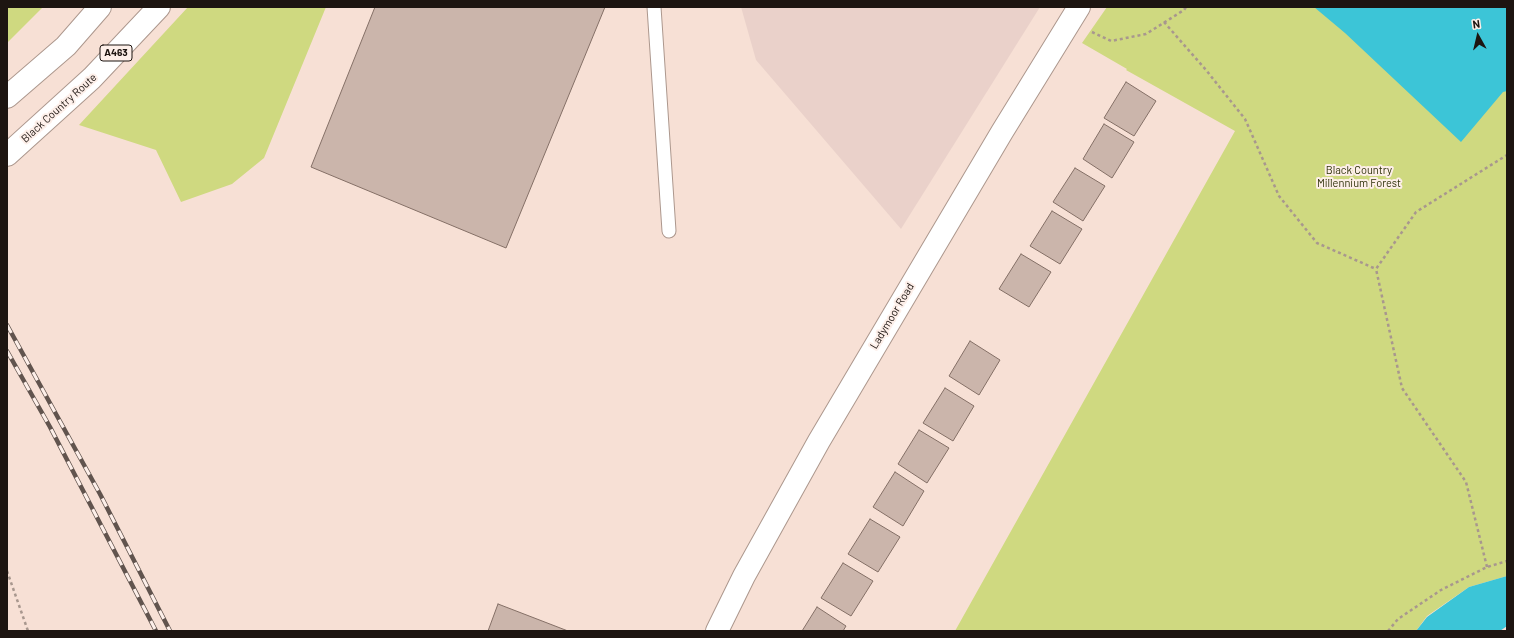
<!DOCTYPE html>
<style>
body{margin:0}
#map{position:relative;width:1514px;height:638px;overflow:hidden;background:#f7e0d5;font-family:Barlow,sans-serif}
canvas{display:block}
.frame{position:absolute;inset:0;border:8px solid #1d1511;pointer-events:none}
.north{position:absolute;left:1458px;top:16px;width:40px;height:40px;-webkit-text-stroke:3px #fdefe9;paint-order:stroke;rotate:352deg;font-size:11px;font-weight:700;line-height:16px;text-align:center;color:#1d1511}
.north::after{content:'';display:block;margin:auto;width:14px;height:18px;background:#1d1511;clip-path:polygon(50% 0,100% 100%,50% 72%,0 100%)}
</style>
<div id="map">
<canvas width="1514" height="638"></canvas>
<div class="frame"></div>
<div class="north">N</div>
</div>
<script>
const context = document.querySelector('canvas').getContext('2d');
context.lineJoin = 'round';
function fillPath(path, color) { context.fillStyle = color; context.fill(path, 'evenodd'); }
const toPath = rows => new Path2D(rows.map(r => 'M' + r).join(''));
function trace(path, color, width, dash) { context.strokeStyle = color; context.lineWidth = width; context.lineCap = dash ? 'butt' : 'round'; context.setLineDash(dash || []); context.stroke(path); }
function drawText(font, color, halo, rows, align = 'center') {
  context.font = font + ' Barlow,sans-serif'; context.lineWidth = 4; context.setLineDash([]); context.textBaseline = 'middle'; context.strokeStyle = halo; context.fillStyle = color; for (const [text, x, y, turn = 0] of rows) {
    context.save(); context.translate(x, y); context.rotate((+turn || 0) * Math.PI / 180); context.textAlign = isNaN(turn) ? turn : align; if (halo) context.strokeText(text, 0, 0); context.fillText(text, 0, 0); context.restore();
  }
}
const industrial = toPath([
 [741,7,1040,7,901,229,756,60]
]);
const green = toPath([
 [7,7,43,7,7,43],
 [188,7,326,7,264,158,232,184,181,202,156,150,79,125],
 [1107,7,1507,7,1507,576,1469,587,1427,616,1416,631,955,631,1235,131,1126,70,1127,69,1082,43]
]);
const water = toPath([
 [1314,7,1507,7,1507,91,1503,92,1461,142,1345,33],
 [1507,576,1507,626,1500,631,1416,631,1427,617,1469,587]
]);
const building = toPath([
 [375,7,605,7,506,248,311,167,375,7],
 [1126,82,1156,101,1134,136,1104,118,1126,82],
 [1104,124,1134,142,1112,178,1083,159,1104,124],
 [1075,168,1105,186,1083,221,1053,202,1075,168],
 [1052,211,1082,229,1060,264,1030,246,1052,211],
 [1021,254,1051,272,1029,307,999,289,1021,254],
 [970,341,1000,360,979,395,949,376,970,341],
 [945,388,974,406,953,441,923,423,945,388],
 [919,430,949,448,927,483,898,464,919,430],
 [895,472,924,491,903,526,873,507,895,472],
 [870,519,900,537,878,572,848,554,870,519],
 [843,563,873,581,851,616,821,598,843,563],
 [498,604,568,631,488,631,498,604],
 [817,607,846,626,843,631,802,631,817,607]
]);
const path = toPath([
 [1164,22,1206,70,1245,119,1279,196,1317,243,1376,269],
 [1092,32,1111,41,1146,34,1184,10,1186,7],
 [1487,567,1466,482,1402,388,1376,269,1416,212,1507,155],
 [7,571,28,631],
 [1388,631,1398,619,1441,590,1487,567,1507,561]
]);
const service = toPath([
 [654,7,669,231]
]);
const tertiary = toPath([
 [717,631,744,576,819,441,1002,132,1079,7]
]);
const trunk = toPath([
 [7,97,66,46,100,7],
 [7,155,92,78,159,7]
]);
const rail = toPath([
 [7,325,100,494,170,631],
 [7,351,50,427,156,631]
]);
const shields = [
 [116,53,32]
];
const shieldNames = [
 ["A463",116,53]
];
const streetNames = [
 ["Black Country Route",59,108,-42],
 ["Ladymoor Road",892,316,-59]
];
const parkNames = [
 ["Black Country",1359,170],
 ["Millennium Forest",1359,183]
];
fillPath(industrial, '#ead1ca');
fillPath(green, '#cfd980');
fillPath(water, '#3cc5d7');
fillPath(building, '#cbb5ab');
trace(building, '#846f66', 1);
trace(service, '#ac978d', 15);
trace(tertiary, '#ac978d', 24);
trace(trunk, '#ac978d', 24);
trace(path, '#a8978e', 2.5, [3, 3]);
trace(service, '#fff', 13);
trace(tertiary, '#fff', 22);
trace(trunk, '#fff', 22);
trace(rail, '#61544e', 4.5);
trace(rail, '#fdefe9', 3, [9]);
for (const [x, y, w] of shields) { const box = new Path2D(); box.roundRect(x - w / 2, y - 8, w, 16, 3); context.fillStyle = '#fdefe9'; context.fill(box); trace(box, '#1d1511', 1); }
drawText('bold 10px', '#1d1511', null, shieldNames);
drawText('11px', '#1d1511', '#fdefe9', streetNames);
drawText('11px', '#2d3008', '#fdefe9', parkNames);
</script>
